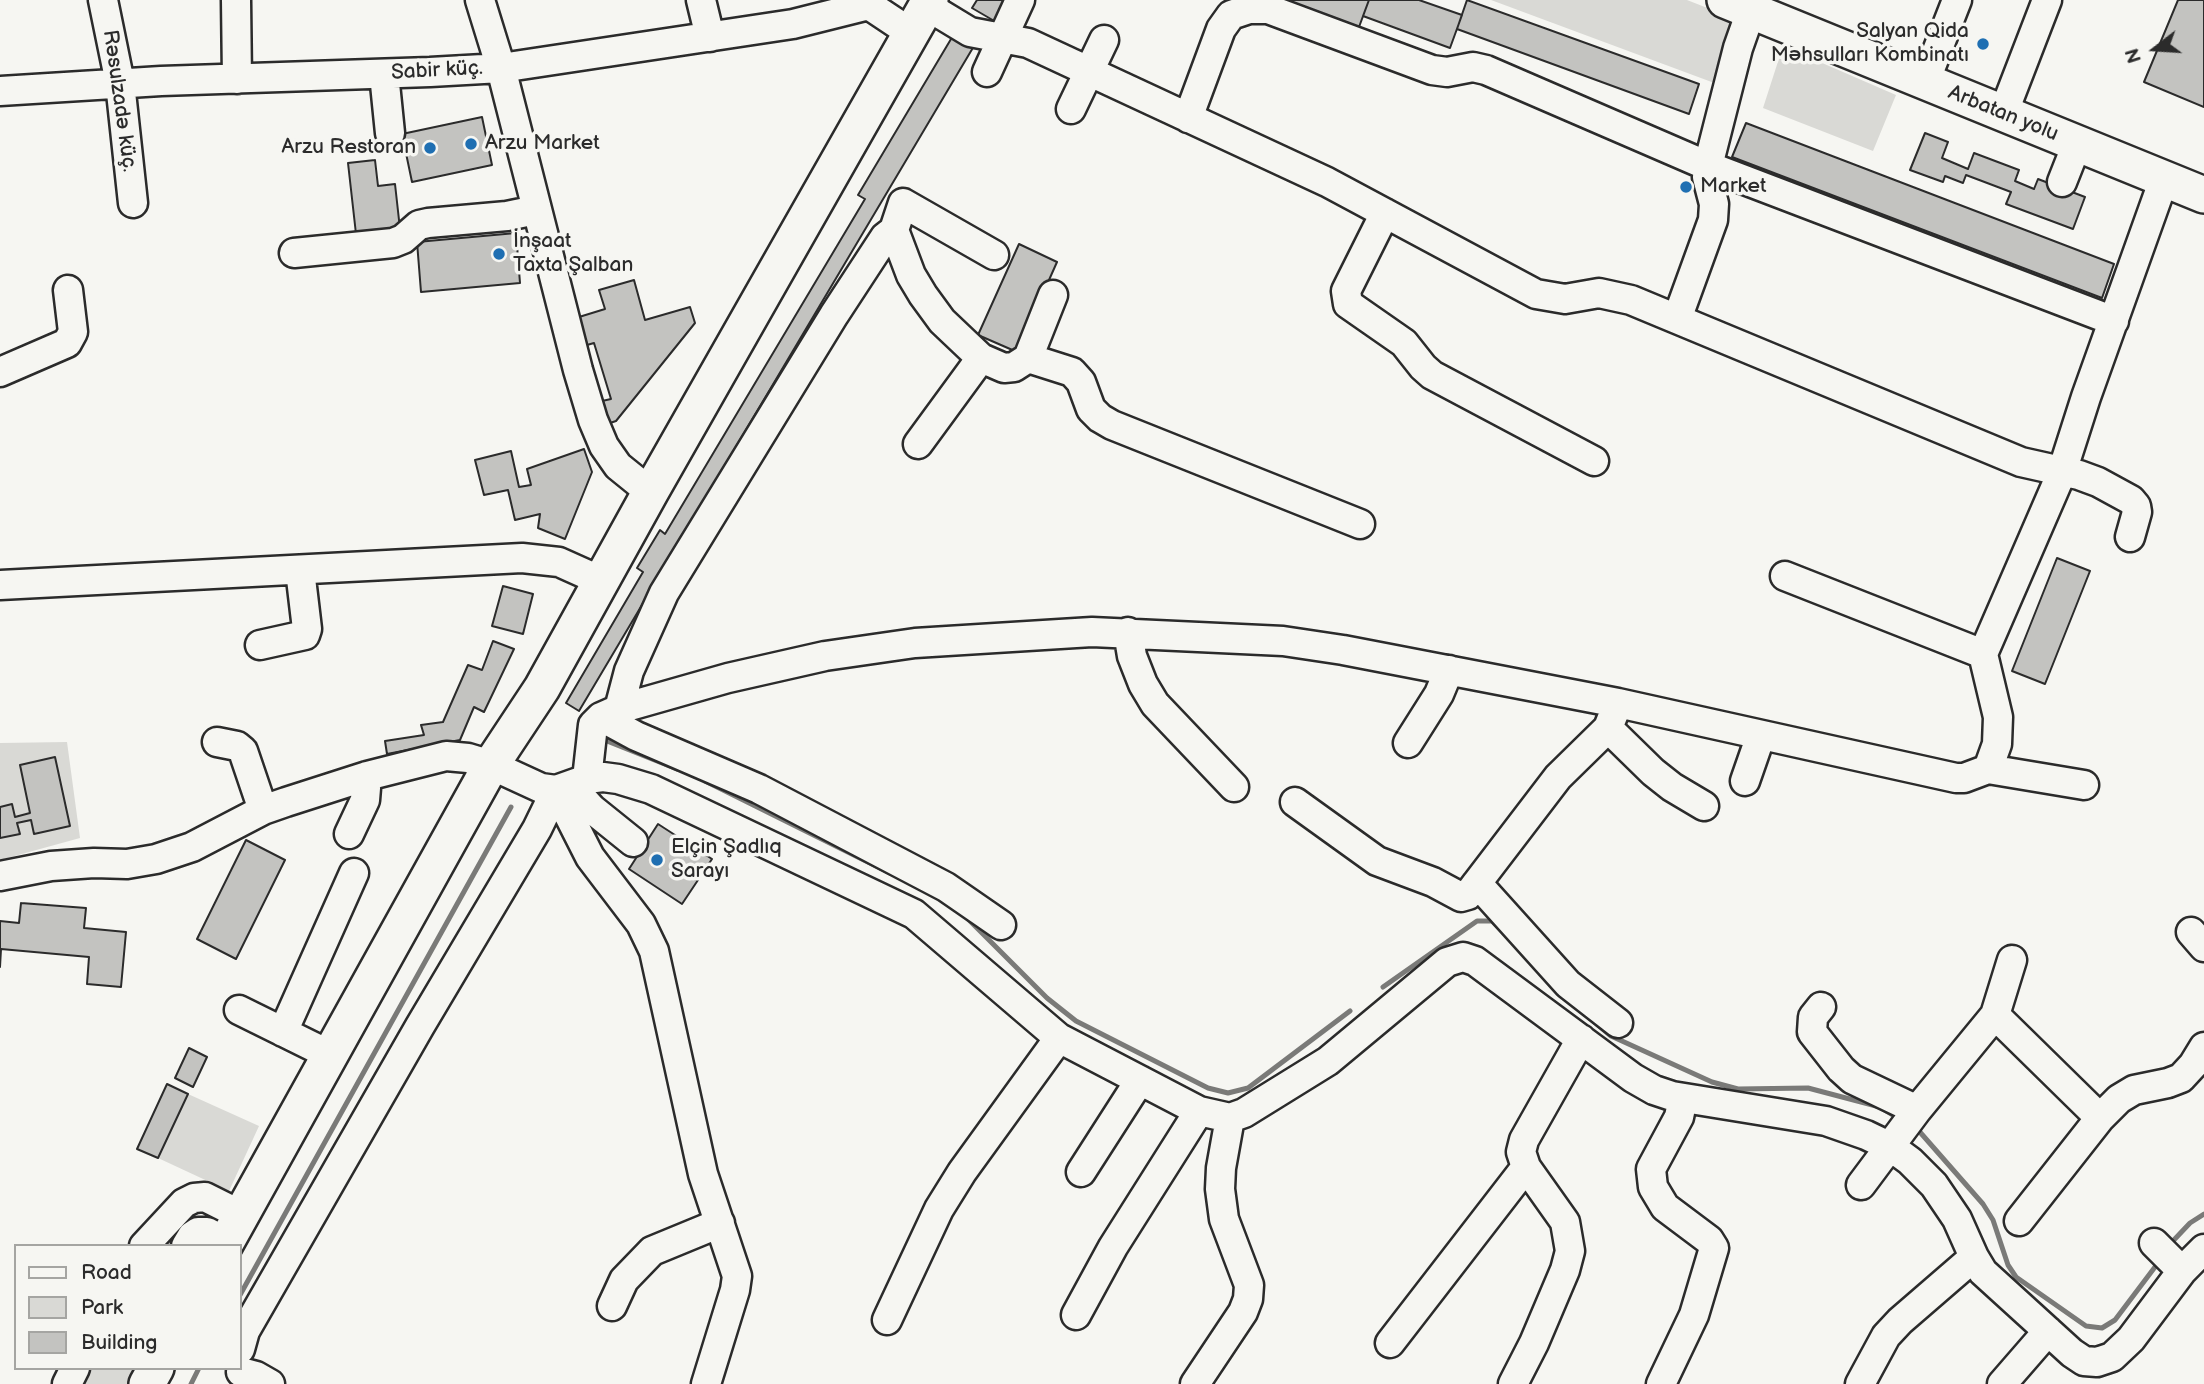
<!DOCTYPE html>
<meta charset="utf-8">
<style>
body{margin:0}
#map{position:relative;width:2204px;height:1384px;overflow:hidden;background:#f6f6f2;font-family:"Balsamiq Sans",sans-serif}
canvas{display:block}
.legend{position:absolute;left:14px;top:1244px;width:228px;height:126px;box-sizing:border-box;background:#f6f6f2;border:2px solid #a5a5a2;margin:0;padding:9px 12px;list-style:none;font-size:21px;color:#2b2b2b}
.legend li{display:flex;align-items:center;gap:14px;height:35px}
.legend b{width:35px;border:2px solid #a5a5a2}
.north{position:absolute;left:2120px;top:14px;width:70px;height:70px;-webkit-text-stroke:5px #f6f6f2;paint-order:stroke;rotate:253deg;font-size:19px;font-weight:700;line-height:28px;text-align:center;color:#2b2b2b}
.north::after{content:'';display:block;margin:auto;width:24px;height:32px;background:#2b2b2b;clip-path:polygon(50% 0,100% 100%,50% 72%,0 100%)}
</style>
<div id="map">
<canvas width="2204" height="1384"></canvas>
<ul class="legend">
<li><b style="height:9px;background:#f6f6f2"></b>Road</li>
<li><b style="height:19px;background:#d9d9d5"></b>Park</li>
<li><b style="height:19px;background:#c3c3c0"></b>Building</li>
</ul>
<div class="north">N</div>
</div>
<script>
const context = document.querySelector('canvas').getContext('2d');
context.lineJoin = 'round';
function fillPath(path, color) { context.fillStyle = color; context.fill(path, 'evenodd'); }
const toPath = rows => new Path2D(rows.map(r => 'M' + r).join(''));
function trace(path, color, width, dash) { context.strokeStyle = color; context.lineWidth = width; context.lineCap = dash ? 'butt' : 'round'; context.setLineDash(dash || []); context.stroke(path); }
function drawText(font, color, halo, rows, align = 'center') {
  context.font = font + ' "Balsamiq Sans",sans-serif'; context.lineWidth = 7; context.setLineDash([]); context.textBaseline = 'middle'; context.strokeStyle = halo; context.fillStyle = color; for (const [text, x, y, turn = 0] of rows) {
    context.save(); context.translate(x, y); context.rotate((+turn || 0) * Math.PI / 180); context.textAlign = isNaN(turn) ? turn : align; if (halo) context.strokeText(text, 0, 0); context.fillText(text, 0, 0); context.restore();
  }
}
const green = toPath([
 [1491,0,1687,0,1738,20,1717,84],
 [1783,46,1896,95,1873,151,1763,108],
 [67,742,80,838,0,860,0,743],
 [188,1094,259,1126,229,1191,158,1158],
 [92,1368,138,1368,129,1384,83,1384]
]);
const stream = toPath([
 [602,739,677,769],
 [705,781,890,873],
 [965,916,1047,998,1076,1021,1208,1088,1228,1093,1248,1088,1350,1011],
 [1383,987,1477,921,1492,921,1507,936],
 [1578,1008,1611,1036,1712,1082,1738,1089,1808,1088,1880,1107,1898,1118],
 [1919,1131,1983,1204,1993,1220,2008,1265,2016,1277,2086,1326,2102,1328,2115,1320,2158,1263],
 [2172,1242,2190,1223,2204,1214],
 [240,1295,511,807],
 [191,1384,199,1368]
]);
const building = toPath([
 [977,0,1011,0,996,22,972,8,977,0],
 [1285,0,1369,0,1359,27,1285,0],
 [1369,0,1419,0,1462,15,1450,48,1363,16,1369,0],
 [1467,0,1699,84,1689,114,1457,29,1467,0],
 [2178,0,2204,0,2204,107,2144,82,2178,0],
 [954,34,974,46,579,711,566,703,643,572,637,568,660,530,665,534,865,199,858,195,954,34],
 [482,117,492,165,412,182,402,134,482,117],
 [1746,123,2114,264,2102,298,1732,157,1746,123],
 [1925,133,1948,142,1942,158,1968,169,1974,153,2019,170,2015,181,2034,189,2038,179,2085,197,2073,229,2006,204,2011,192,1966,175,1963,183,1945,176,1943,182,1910,170,1925,133],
 [375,160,378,186,395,184,400,229,356,234,348,163,375,160],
 [516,233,520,283,421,292,417,242,516,233],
 [1019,244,1057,262,1017,352,978,335,1019,244],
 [634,280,645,320,690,307,695,323,616,421,610,423,602,401,611,399,594,343,587,345,579,317,605,309,599,290,634,280],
 [584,449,592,472,565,539,538,528,540,514,515,520,508,490,484,495,475,460,511,451,519,487,531,485,527,469,584,449],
 [2057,558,2090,571,2045,684,2012,671,2057,558],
 [503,586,533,594,523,634,492,626,503,586],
 [493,641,514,649,484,712,474,707,460,740,387,754,385,741,424,735,421,725,443,722,468,665,482,670,493,641],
 [55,757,70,826,34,834,31,820,17,823,20,834,0,838,0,807,12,804,15,817,30,813,20,765,55,757],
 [658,824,712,859,682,904,629,869,658,824],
 [246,840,285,860,236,959,197,939,246,840],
 [21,903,86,908,84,928,126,932,121,987,87,984,89,957,1,949,0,967,0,921,19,923,21,903],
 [189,1048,207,1057,193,1087,175,1078,189,1048],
 [167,1084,188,1094,158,1158,137,1149,167,1084]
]);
const minor = toPath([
 [103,0,120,83,133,203],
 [236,0,237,79],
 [480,0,501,68,578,370,593,420,604,446,618,466,639,483],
 [701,0,710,37],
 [866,0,869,5,899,25],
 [927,6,970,32,1028,43,1327,182,1536,294,1565,299,1599,293,1631,300,2021,462,2079,475,2098,482,2131,500,2136,506,2137,512,2130,537],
 [987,72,1020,0],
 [384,74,390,133],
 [1925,82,1957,0],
 [0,91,161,81,430,72,501,68,793,24,869,5],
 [1071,109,1104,40],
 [2003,114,2047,0],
 [1188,118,1221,29,1231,15,1249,9,1268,9,1432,70,1447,72,1473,67,1486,70,1708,166,2114,321],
 [2062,182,2077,144],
 [1385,213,1346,291,1348,304,1404,343,1423,367,1432,375,1594,461],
 [894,230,903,203,994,255],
 [294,253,393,243,403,239,419,225,428,223,507,216,536,210],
 [1677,319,1713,220,1714,204,1707,177,1708,166,1738,48,1751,11],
 [1028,358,1053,295],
 [0,372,67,343,73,332,68,290],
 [918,444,981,358],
 [1785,576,1983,654,2062,472,2086,397,2164,179],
 [0,585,522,558,559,562,588,575],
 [1128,632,1132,656,1143,684,1155,704,1234,787],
 [260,645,305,635,307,629,300,570],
 [1983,654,1998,717,1997,744,1988,769],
 [1618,703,1608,728,1558,777,1477,883,1568,984,1618,1023],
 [619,709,629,671,664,593,834,315,885,237,894,230,911,275,923,295,942,321,981,358,1004,368,1014,367,1028,358,1072,372,1081,382,1091,409,1100,418,1112,425,1360,524],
 [601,717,636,736,759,789,946,887,1001,925],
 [1608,728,1653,772,1672,787,1704,806],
 [217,742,237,746,243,751,263,810],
 [1408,743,1439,694,1449,670],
 [587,779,593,725,601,717,619,709,728,678,825,656,915,643,1092,632,1283,641,1343,650,1618,703,1956,778,1964,778,1988,769,2084,785],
 [1745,781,1761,735],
 [576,783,583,799,592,809,633,842],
 [556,790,590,857,641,924,654,951,703,1174,737,1276,735,1290,706,1384],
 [1295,802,1377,861,1433,882,1461,897,1468,895,1477,883],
 [349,834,365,800,367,776],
 [0,876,51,866,94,863,127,864,156,859,192,847,263,810,286,802,367,776,446,756,468,758,491,765,541,788,556,790,587,779,603,777,618,779,651,789,914,914,1059,1038,1199,1111,1230,1118,1244,1113,1328,1061,1447,962,1463,957,1475,961,1633,1078,1654,1090,1672,1096,1826,1121,1866,1135,1891,1147,1910,1161,1934,1185,1957,1219,1974,1257,1983,1272,2072,1353,2084,1361,2097,1362,2112,1357,2131,1339,2182,1271,2204,1249],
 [2191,932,2204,947],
 [1821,1007,1813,1017,1812,1032,1841,1069,1852,1079,1917,1110],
 [239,1010,330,1055],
 [1995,1015,2012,960],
 [283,1032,354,873],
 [1081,1172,1140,1080],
 [1861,1185,1917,1110,1995,1015,2100,1118,2119,1099,2134,1090,2168,1083,2181,1078,2193,1065,2204,1047],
 [2019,1221,2100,1118],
 [2154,1243,2182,1271],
 [144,1246,184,1203,194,1198,205,1197,241,1215],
 [186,1246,192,1236,198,1232,207,1232,226,1242],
 [612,1306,624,1280,652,1251,720,1223],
 [1076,1315,1113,1247,1199,1111],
 [887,1320,939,1209,962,1172,1059,1038],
 [1390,1343,1526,1167],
 [240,1349,245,1331,420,1026,537,829,556,790],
 [241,1372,256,1376,270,1384],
 [67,1384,75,1368],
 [1195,1384,1243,1312,1248,1299,1249,1285,1224,1219,1220,1189,1221,1168,1230,1118],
 [1513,1384,1534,1343,1565,1270,1570,1251,1565,1222,1526,1167,1521,1152,1524,1140,1581,1039],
 [1661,1384,1694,1315,1714,1248,1709,1240,1665,1207,1653,1187,1651,1169,1679,1117,1683,1098],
 [1860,1384,1886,1336,1900,1321,1974,1257],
 [2002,1384,2048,1331]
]);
const major = toPath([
 [1725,0,2204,195],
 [224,1246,491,765,542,688,651,491,930,0],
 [147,1384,156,1368]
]);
const markers = [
 [1983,44,7,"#1f6fb2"],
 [471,144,7,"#1f6fb2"],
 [430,148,7,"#1f6fb2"],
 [1686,187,7,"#1f6fb2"],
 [499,254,7,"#1f6fb2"],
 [657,860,7,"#1f6fb2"]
];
const poiNames = [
 ["Salyan Qida",1969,32,"right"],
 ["Məhsulları Kombinatı",1969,56,"right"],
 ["Arzu Market",485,144],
 ["Arzu Restoran",416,148,"right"],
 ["Market",1700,187],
 ["İnşaat",513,242],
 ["Taxta Şalban",513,266],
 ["Elçin Şadlıq",671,848],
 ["Sarayı",671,872]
];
const streetNames = [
 ["Sabir küç.",437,71,-3],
 ["Rəsulzadə küç.",119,101,82],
 ["Arbatan yolu",2003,114,22]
];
fillPath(green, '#d9d9d5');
trace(stream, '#7a7a78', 5);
fillPath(building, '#c3c3c0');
trace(building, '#2b2b2b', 2);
trace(minor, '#2b2b2b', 33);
trace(major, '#2b2b2b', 40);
trace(minor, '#f6f6f2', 28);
trace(major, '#f6f6f2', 35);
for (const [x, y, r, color] of markers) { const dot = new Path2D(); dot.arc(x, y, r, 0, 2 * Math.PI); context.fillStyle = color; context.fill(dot); trace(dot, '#f6f6f2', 2.5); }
drawText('21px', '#2b2b2b', '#f6f6f2', poiNames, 'left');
drawText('21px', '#2b2b2b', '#f6f6f2', streetNames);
</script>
